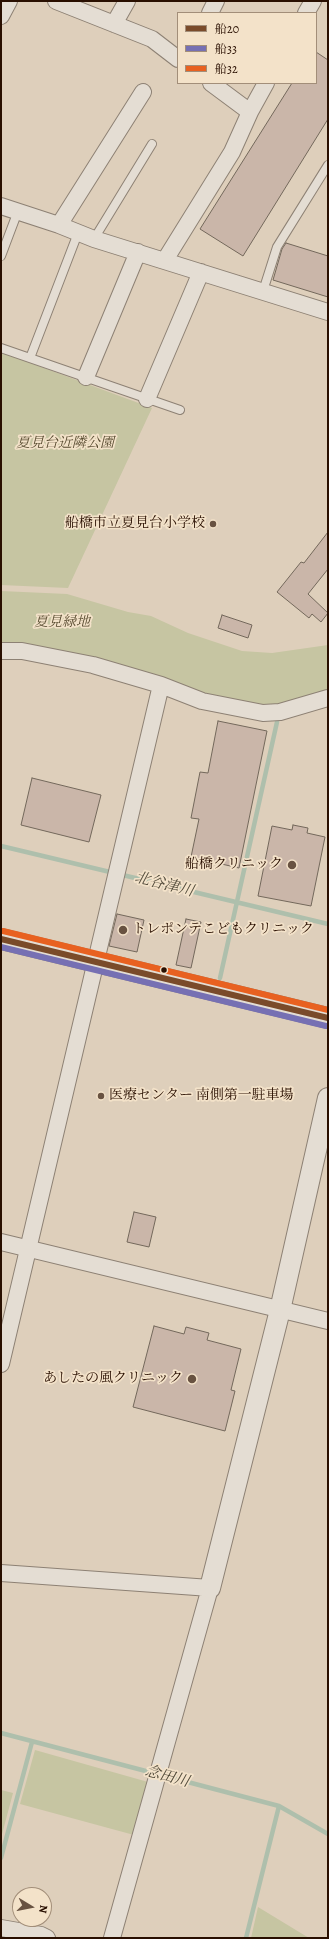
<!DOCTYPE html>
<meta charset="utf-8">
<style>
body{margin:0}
#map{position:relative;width:329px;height:1939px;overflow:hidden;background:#decfbb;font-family:Alegreya,"Noto Serif JP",serif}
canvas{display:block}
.frame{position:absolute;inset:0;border:2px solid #290f00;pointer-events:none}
.legend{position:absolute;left:177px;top:12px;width:140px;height:72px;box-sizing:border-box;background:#f3e2c9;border:1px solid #a28e79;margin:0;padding:5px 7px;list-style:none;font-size:12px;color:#290f00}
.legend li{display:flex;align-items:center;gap:8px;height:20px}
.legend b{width:20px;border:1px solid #a28e79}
.north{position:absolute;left:12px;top:1887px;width:40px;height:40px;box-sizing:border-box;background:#f3e2c9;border:1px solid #a28e79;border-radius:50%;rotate:100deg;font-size:11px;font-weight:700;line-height:16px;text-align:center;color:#290f00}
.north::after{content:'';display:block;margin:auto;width:14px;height:18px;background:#685241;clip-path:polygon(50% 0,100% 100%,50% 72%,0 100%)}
</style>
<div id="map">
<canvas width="329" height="1939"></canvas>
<div class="frame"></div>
<ul class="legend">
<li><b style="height:5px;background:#7a4b2a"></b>船20</li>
<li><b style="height:5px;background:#7670b3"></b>船33</li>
<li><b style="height:5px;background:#e86120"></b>船32</li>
</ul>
<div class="north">N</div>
</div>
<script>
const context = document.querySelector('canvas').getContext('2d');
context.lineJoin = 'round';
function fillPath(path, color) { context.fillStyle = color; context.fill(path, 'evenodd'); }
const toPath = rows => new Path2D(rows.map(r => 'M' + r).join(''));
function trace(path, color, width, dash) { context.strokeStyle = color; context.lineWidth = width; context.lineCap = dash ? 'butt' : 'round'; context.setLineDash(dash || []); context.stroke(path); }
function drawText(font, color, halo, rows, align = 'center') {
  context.font = font + ' Alegreya,"Noto Serif JP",serif'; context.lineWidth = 3.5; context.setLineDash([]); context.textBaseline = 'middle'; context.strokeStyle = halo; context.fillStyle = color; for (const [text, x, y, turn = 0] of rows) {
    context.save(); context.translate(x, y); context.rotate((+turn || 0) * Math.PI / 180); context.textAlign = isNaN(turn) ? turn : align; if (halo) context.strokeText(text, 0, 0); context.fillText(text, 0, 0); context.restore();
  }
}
const green = toPath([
 [1,352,152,408,68,588,1,585],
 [1,591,67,594,128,612,151,616,188,633,242,651,272,653,328,645,328,693,265,708,1,646],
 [35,1750,148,1782,134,1835,20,1804],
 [1,1790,13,1793,1,1838],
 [258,1907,309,1938,251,1938]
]);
const stream = toPath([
 [1,846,328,924],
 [220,978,277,722],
 [1,1733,279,1806,328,1834],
 [1,1858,32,1742],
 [246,1938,279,1806]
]);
const building = toPath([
 [316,52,328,60,328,119,243,256,200,229,292,83,316,83,316,52],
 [286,243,328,256,328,297,273,280,282,249,286,243],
 [328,532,328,569,308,594,328,613,321,622,312,614,309,618,277,592,301,562,304,563,328,532],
 [222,615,252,625,248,638,218,628,222,615],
 [218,721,267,731,239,868,191,857,199,819,191,818,200,772,208,773,218,721],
 [32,778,101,795,89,842,21,825,32,778],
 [293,825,308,828,307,833,325,837,311,906,258,896,272,826,292,830,293,825],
 [117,914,144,920,137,952,109,946,117,914],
 [186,919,201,922,191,968,176,965,186,919],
 [134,1212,156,1217,149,1247,127,1242,134,1212],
 [154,1326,184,1334,186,1327,209,1333,207,1340,241,1349,231,1390,235,1391,225,1431,133,1407,154,1326]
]);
const service = toPath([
 [94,239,152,144],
 [1,256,18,211],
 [263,291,277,247,328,165],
 [1,348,180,410],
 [30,358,78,233]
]);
const minor = toPath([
 [56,1,152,39,178,59],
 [210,13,216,1],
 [306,13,313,1],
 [1,16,9,1],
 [114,24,127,1],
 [211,83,250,112],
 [1,206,59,225,94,239,328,312],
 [59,225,143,92],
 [165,260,232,152,250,112,266,83],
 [86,377,138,252],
 [147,399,201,272],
 [1,651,22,651,93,665,161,685,202,701,263,713,280,712,328,698],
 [1,1242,328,1321],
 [1,1364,161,685],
 [1,1573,210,1588,112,1938],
 [1,1928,41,1935,47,1938]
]);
const tertiary = toPath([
 [1,939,328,1018],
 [210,1588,280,1310,328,1098]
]);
const bus1 = toPath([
 [1,939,328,1018]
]);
const bus2 = toPath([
 [1,947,326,1026]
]);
const bus3 = toPath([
 [3,931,328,1010]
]);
const markers = [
 [213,524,4,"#685241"],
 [292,865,5,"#685241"],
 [123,930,5,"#685241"],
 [164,970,3.5,"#290f00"],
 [101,1096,4,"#685241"],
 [192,1379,5,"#685241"]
];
const parkNames = [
 ["夏見台近隣公園",65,444],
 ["夏見緑地",62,623]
];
const poiNames = [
 ["船橋市立夏見台小学校",205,524],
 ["船橋クリニック",283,865],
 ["トレポンテこどもクリニック",132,930,"left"],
 ["医療センター 南側第一駐車場",109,1096,"left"],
 ["あしたの風クリニック",183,1379]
];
const waterNames = [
 ["北谷津川",164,885,14],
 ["念田川",167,1777,15]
];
fillPath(green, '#c6c5a2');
trace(stream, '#aebfac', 4.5);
fillPath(building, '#cab6a9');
trace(building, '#73685b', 1);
trace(service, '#8d8174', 10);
trace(minor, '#8d8174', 18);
trace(tertiary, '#8d8174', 22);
trace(service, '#e4ddd3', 8);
trace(minor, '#e4ddd3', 16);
trace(tertiary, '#e4ddd3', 20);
trace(bus1, '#7a4b2a', 6);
trace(bus2, '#7670b3', 6);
trace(bus3, '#e86120', 6);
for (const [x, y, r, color] of markers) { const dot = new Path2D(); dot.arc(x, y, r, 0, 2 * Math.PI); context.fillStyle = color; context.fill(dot); trace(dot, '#f3e2c9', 1.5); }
drawText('italic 14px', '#594c31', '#f3e2c9', parkNames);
drawText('14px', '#290f00', '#f3e2c9', poiNames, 'right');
drawText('italic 15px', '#514a3a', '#f3e2c9', waterNames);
</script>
